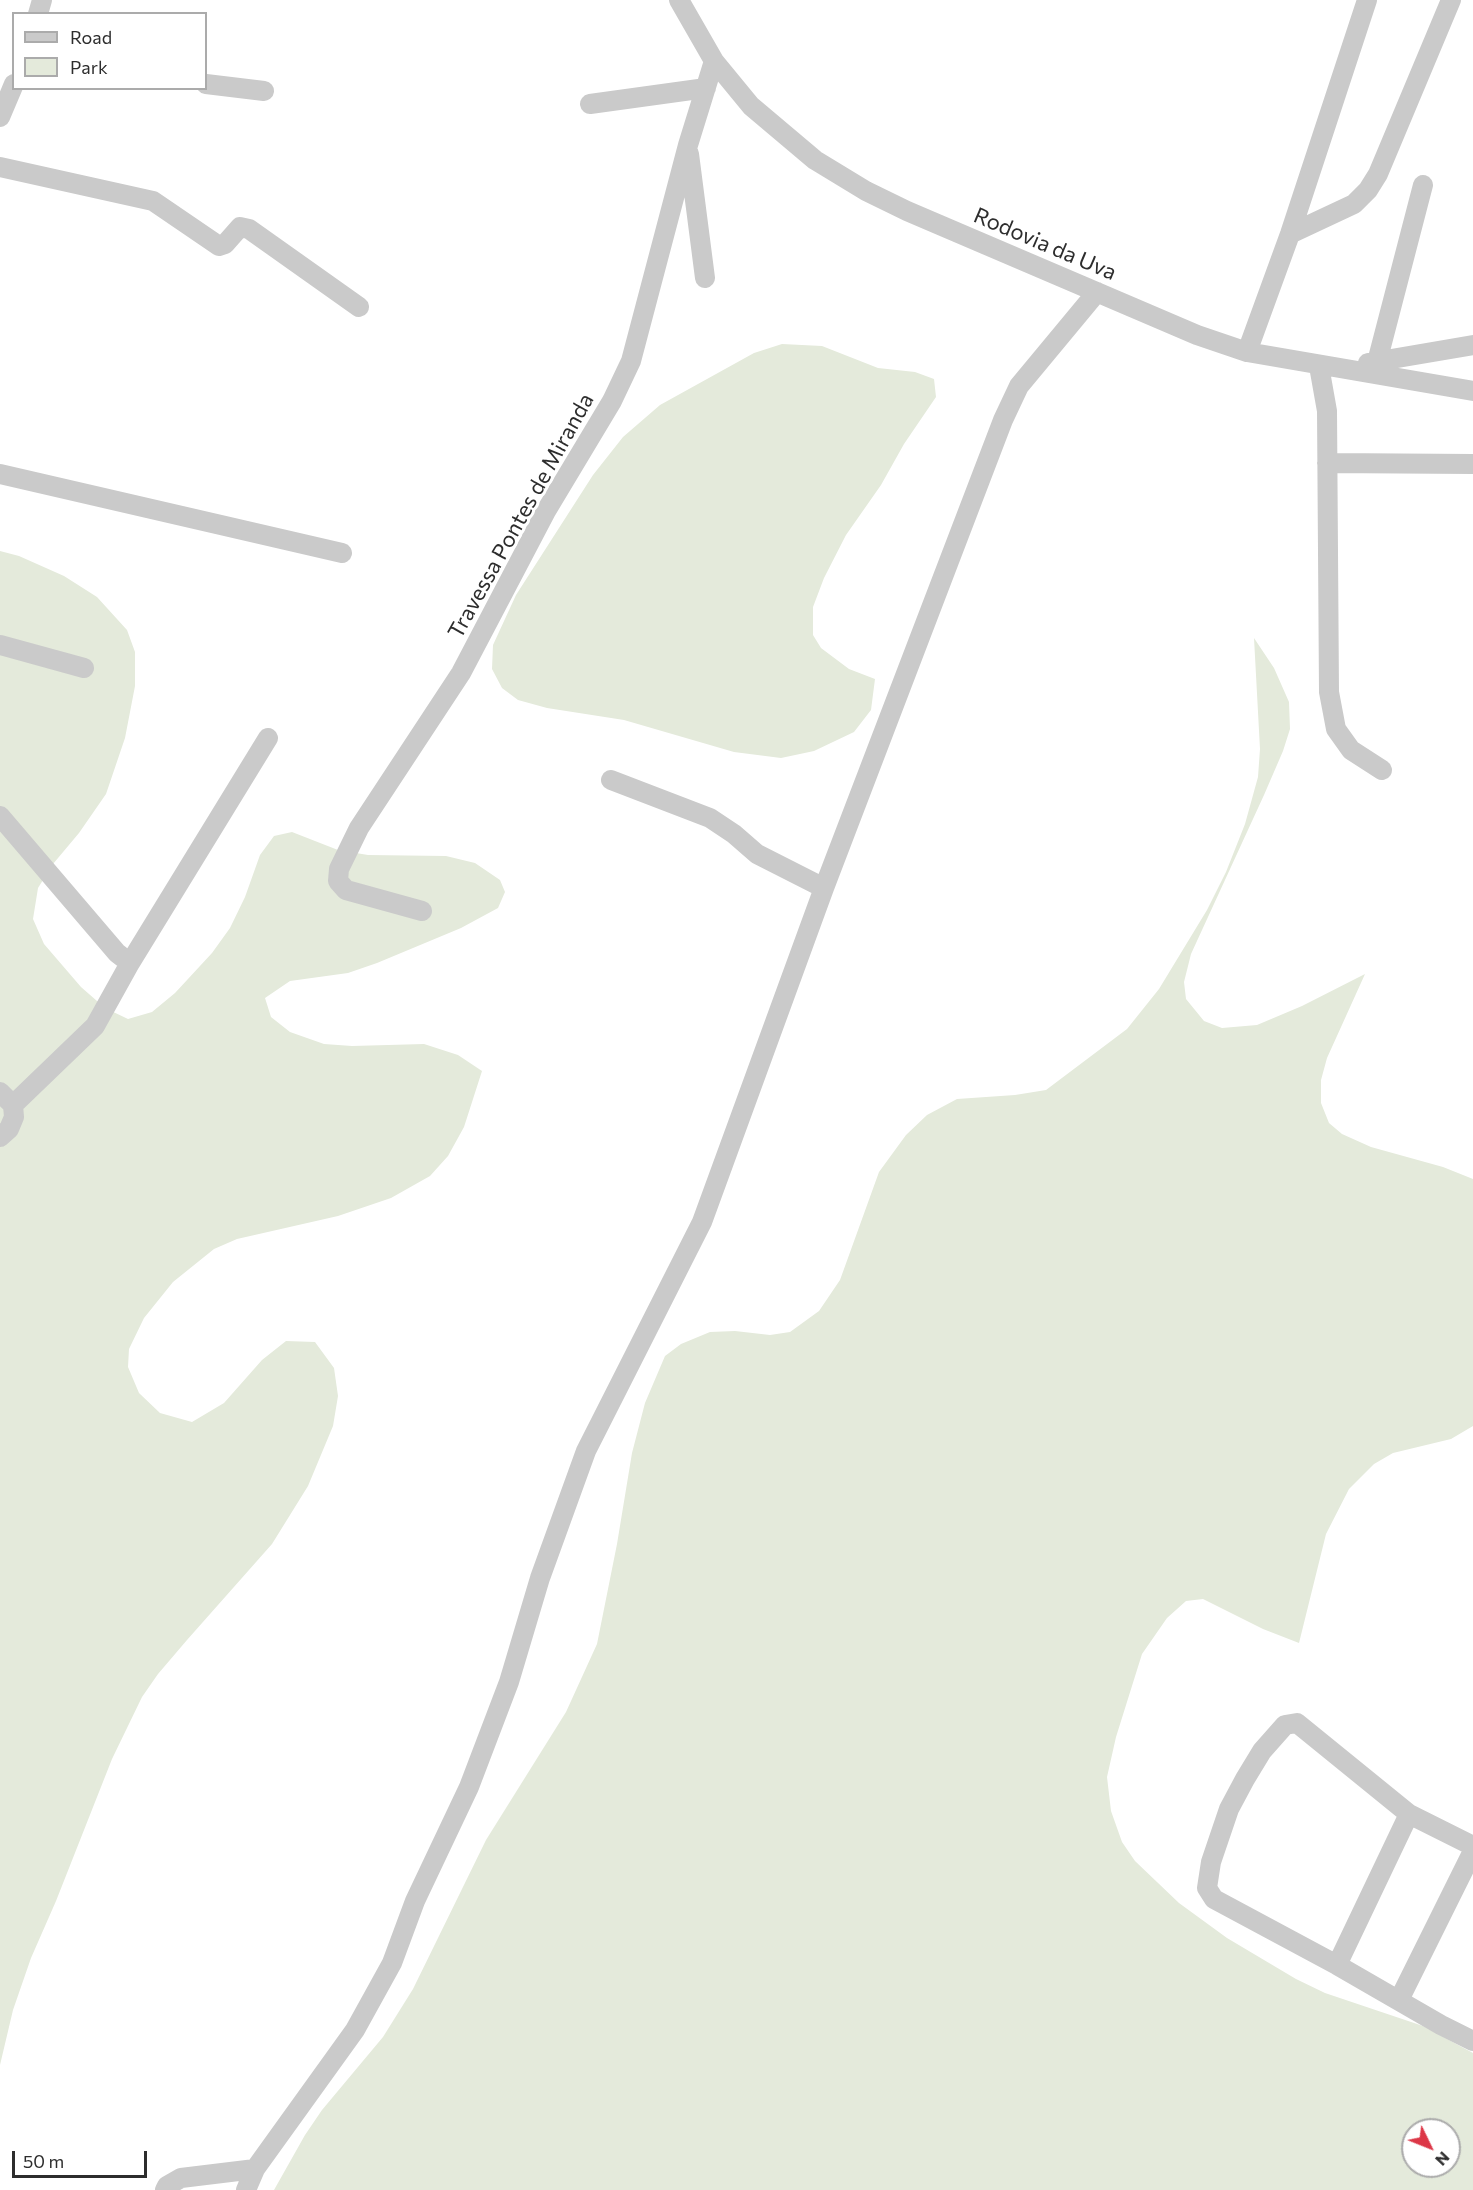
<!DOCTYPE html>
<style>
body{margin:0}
#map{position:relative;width:1473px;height:2190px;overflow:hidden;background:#fff;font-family:Commissioner,sans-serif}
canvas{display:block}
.legend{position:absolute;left:12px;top:12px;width:195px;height:78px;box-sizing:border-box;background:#fff;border:2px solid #ababab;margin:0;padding:8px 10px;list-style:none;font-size:18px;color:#2d2d2d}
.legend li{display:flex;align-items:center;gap:12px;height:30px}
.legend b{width:30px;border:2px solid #ababab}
.north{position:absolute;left:1401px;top:2118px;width:60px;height:60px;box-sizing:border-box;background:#fff;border:2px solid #ababab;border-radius:50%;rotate:133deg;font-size:16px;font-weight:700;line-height:24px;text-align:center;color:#2d2d2d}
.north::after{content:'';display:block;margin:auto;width:21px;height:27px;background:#dc3747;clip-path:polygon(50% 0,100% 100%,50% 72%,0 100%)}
.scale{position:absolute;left:12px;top:2151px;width:135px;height:27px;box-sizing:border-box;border:3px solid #2d2d2d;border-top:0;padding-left:8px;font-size:18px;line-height:21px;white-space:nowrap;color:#2d2d2d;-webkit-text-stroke:4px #fff;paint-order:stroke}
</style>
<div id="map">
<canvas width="1473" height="2190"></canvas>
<ul class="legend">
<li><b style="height:8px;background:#cacaca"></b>Road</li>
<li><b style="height:16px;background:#e4eadb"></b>Park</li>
</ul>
<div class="north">N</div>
<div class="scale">50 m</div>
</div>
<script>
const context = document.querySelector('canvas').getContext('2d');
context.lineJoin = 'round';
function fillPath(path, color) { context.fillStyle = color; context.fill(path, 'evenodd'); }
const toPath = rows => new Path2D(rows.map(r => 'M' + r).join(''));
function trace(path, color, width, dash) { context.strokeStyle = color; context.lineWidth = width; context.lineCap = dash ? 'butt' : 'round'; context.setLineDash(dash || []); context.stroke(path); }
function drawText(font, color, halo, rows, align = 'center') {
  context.font = font + ' Commissioner,sans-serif'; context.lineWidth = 6; context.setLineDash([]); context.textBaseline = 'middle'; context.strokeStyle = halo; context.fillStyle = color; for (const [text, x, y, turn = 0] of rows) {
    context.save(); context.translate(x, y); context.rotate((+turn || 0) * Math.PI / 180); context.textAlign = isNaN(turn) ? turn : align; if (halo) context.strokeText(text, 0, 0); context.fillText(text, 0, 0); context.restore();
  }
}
const green = toPath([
 [782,344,822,346,878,368,915,372,934,379,936,397,904,444,881,485,846,535,824,578,813,607,813,635,821,648,849,669,875,679,871,710,854,732,814,751,781,758,734,752,624,720,547,708,518,700,502,688,492,669,493,645,516,595,593,475,623,437,660,405,754,353],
 [0,551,19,556,64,576,97,597,127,630,135,652,135,686,125,738,106,794,79,833,53,864,38,888,33,919,44,944,81,987,105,1008,128,1019,152,1012,175,993,212,953,230,928,245,897,260,855,274,836,292,832,338,850,368,855,446,856,475,863,500,880,505,892,498,908,461,928,377,963,348,973,290,981,265,998,271,1017,290,1032,324,1044,352,1046,424,1044,458,1055,482,1071,464,1127,448,1156,430,1176,391,1198,338,1216,237,1239,214,1249,173,1282,144,1318,129,1349,128,1367,139,1393,160,1413,192,1422,224,1403,262,1360,286,1341,315,1342,334,1368,338,1396,333,1426,308,1486,272,1544,187,1640,158,1674,142,1697,112,1759,56,1901,31,1958,13,2010,0,2065],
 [1254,638,1274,668,1289,702,1290,729,1283,751,1264,795,1191,954,1184,982,1186,999,1204,1021,1222,1028,1257,1025,1302,1006,1365,974,1327,1058,1321,1080,1321,1103,1329,1123,1342,1134,1371,1147,1443,1167,1473,1179,1473,1426,1451,1439,1393,1453,1374,1464,1349,1489,1326,1534,1299,1643,1263,1629,1203,1599,1186,1601,1167,1618,1142,1654,1116,1737,1107,1777,1111,1811,1122,1842,1135,1861,1179,1903,1227,1938,1296,1979,1325,1993,1423,2026,1473,2053,1473,2190,274,2190,305,2135,322,2110,383,2037,413,1989,486,1840,566,1712,597,1644,617,1544,632,1453,645,1403,665,1356,681,1344,710,1332,735,1331,770,1335,790,1332,819,1311,840,1280,879,1172,906,1135,927,1115,957,1099,1015,1095,1046,1090,1127,1029,1159,989,1207,910,1226,872,1245,824,1258,777,1260,749],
 [1413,2130,1449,2130,1449,2166,1413,2166]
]);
const minor = toPath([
 [679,0,714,61,751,106,815,160,866,191,907,211,1197,335,1247,352,1473,391],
 [38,14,42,0],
 [206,84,264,91],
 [590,104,706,88],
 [0,117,14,84],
 [689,154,705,278],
 [0,167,153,201,219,246,225,244,240,227,249,229,359,307],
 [1290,234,1354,204,1368,190,1378,174,1451,0],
 [1247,352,1290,234,1367,0],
 [1377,362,1423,185],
 [1368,363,1473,345],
 [1319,366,1327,411,1329,692,1336,729,1351,750,1382,770],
 [1327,463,1473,464],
 [0,474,342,553],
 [0,645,84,668],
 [611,780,710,818,734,834,757,854,824,888],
 [0,816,117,953,130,963],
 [422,911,346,890,338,881,339,869,359,828,461,673,546,511,612,401,631,361,688,145,714,61],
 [0,1092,13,1105,14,1117,9,1129,0,1137],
 [13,1105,95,1026,130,963,268,738],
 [1473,1846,1409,1814,1297,1723,1285,1725,1262,1751,1245,1779,1229,1809,1211,1862,1207,1888,1214,1899,1337,1965,1441,2025,1473,2041],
 [1337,1965,1409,1814],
 [1399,2000,1473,1851],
 [165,2190,167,2186,181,2178,255,2169],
 [246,2190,255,2169,355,2030,392,1963,415,1901,469,1787,509,1682,540,1578,586,1451,702,1222,824,888,1003,420,1019,386,1097,292]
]);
const streetNames = [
 ["Rodovia da Uva",1045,244,23],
 ["Travessa Pontes de Miranda",521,516,-61]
];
fillPath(green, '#e4eadb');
trace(minor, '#cacaca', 20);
drawText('22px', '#2d2d2d', '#fff', streetNames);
</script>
